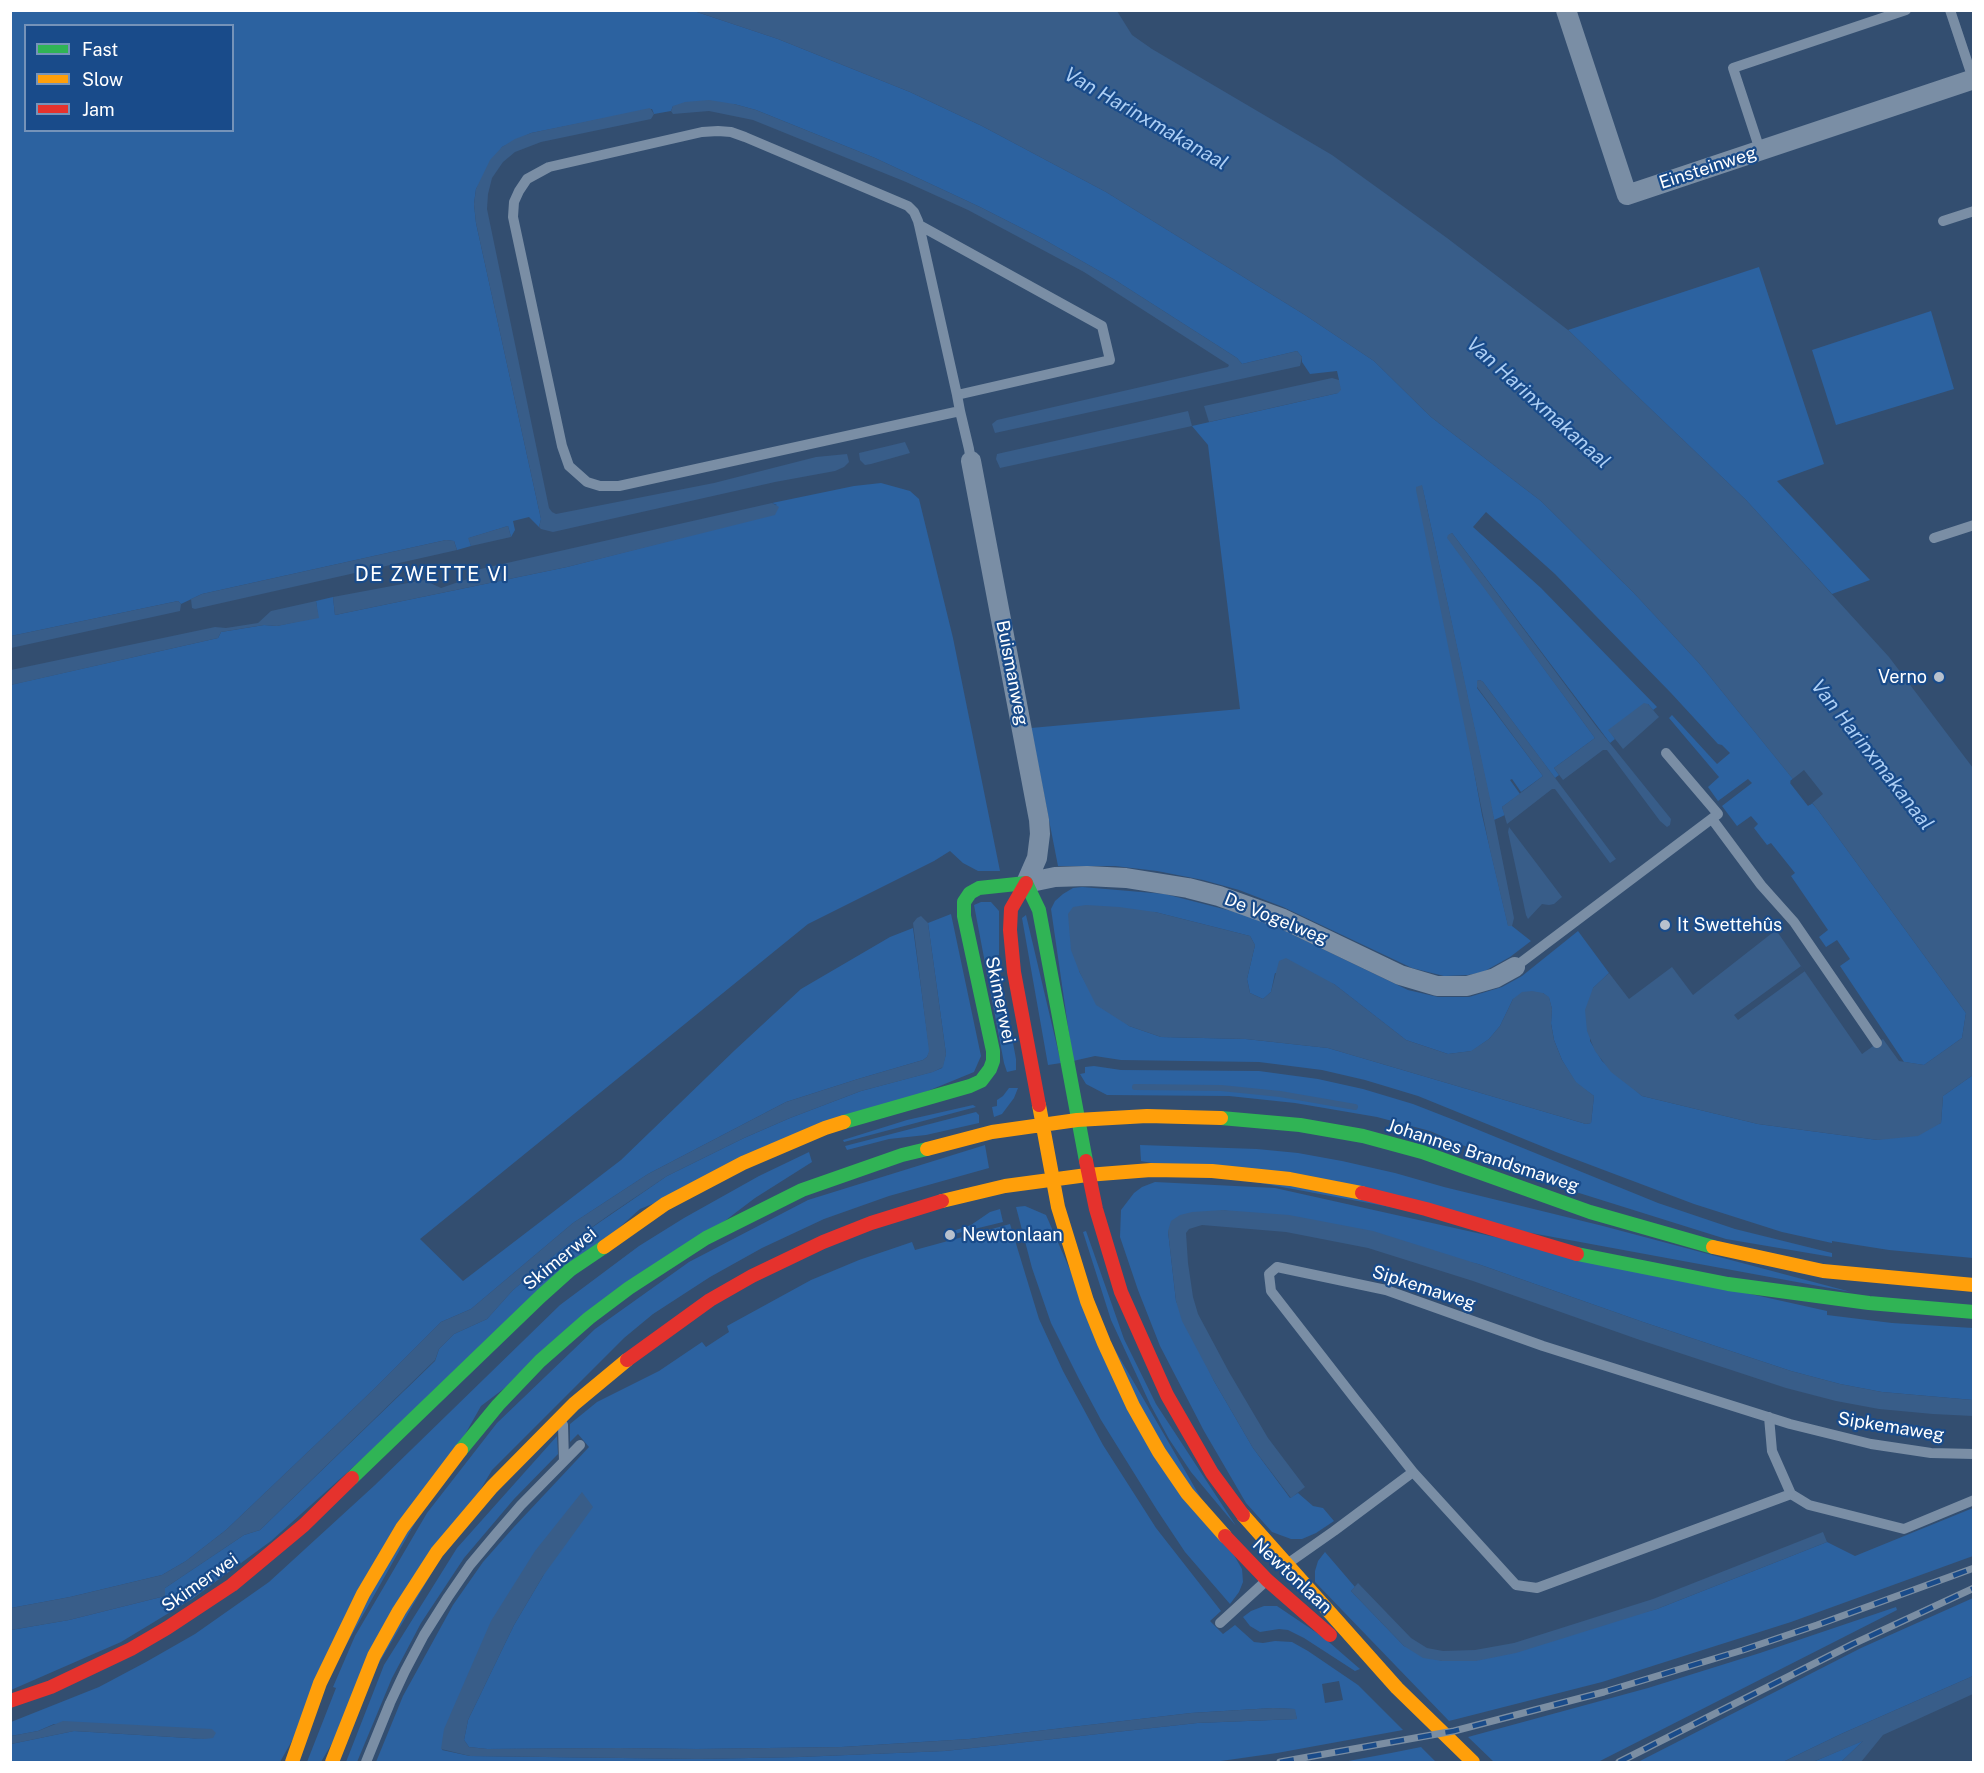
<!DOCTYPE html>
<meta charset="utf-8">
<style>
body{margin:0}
#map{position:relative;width:1984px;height:1773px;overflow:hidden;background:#334e70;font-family:"Public Sans",sans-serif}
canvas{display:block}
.frame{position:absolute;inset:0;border:12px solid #fff;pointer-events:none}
.legend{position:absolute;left:24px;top:24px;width:210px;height:108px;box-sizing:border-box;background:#194b8a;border:2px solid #7593b9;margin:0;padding:8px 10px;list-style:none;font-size:18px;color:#fff}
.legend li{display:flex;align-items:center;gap:12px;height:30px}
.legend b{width:30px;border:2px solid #7593b9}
</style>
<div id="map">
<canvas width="1984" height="1773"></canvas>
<div class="frame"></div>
<ul class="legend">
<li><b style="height:8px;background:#30b455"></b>Fast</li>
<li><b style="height:8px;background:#ff9f0a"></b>Slow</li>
<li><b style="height:8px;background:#e5322d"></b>Jam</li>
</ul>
</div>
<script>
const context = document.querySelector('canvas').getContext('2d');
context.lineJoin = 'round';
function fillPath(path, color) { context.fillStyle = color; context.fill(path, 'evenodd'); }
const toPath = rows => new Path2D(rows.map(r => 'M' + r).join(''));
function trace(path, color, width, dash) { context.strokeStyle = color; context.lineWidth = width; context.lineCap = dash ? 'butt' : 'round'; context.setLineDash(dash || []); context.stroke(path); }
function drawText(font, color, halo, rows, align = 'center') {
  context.font = font + ' "Public Sans",sans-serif'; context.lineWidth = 4.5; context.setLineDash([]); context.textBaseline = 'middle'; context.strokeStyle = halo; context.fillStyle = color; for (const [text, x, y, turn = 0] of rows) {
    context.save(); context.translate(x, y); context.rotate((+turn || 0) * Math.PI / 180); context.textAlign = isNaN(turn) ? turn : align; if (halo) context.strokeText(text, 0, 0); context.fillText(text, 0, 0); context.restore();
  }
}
const green = toPath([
 [11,11,694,11,778,39,910,92,982,126,1106,192,1305,315,1374,361,1431,417,1541,501,1633,592,1699,663,1793,779,1790,783,1808,806,1812,803,1818,810,1966,1013,1962,1038,1924,1065,1904,1062,1840,966,1850,959,1837,940,1826,947,1819,937,1828,930,1791,876,1795,873,1771,843,1767,845,1754,828,1758,824,1751,816,1737,826,1722,806,1752,783,1748,779,1718,801,1708,787,1719,777,1669,718,1672,715,1717,764,1730,753,1722,745,1718,744,1671,693,1555,574,1486,512,1473,527,1541,588,1657,707,1653,710,1648,704,1609,730,1615,739,1610,743,1452,533,1449,535,1448,538,1595,738,1554,768,1559,775,1555,778,1483,682,1480,680,1477,681,1477,688,1543,776,1521,792,1512,779,1510,780,1520,794,1502,807,1505,815,1494,820,1422,485,1482,815,1508,925,1512,926,1531,941,1510,957,1483,972,1468,975,1444,976,1412,968,1283,907,1239,890,1203,880,1157,871,1115,866,1058,866,1031,728,1240,709,1208,445,1192,426,1338,393,1339,380,1337,371,1310,374,1302,362,1302,357,1297,351,1242,364,1237,358,1115,280,1043,239,980,207,875,158,756,110,734,104,673,106,671,111,654,114,652,109,531,133,502,147,476,189,474,204,476,223,541,519,539,527,529,517,513,521,515,530,511,537,508,526,469,538,471,546,457,550,454,541,446,540,202,594,181,604,178,601,11,636],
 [26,26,232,26,232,130,26,130],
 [1759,267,1824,464,1777,481,1870,580,1832,594,1746,500,1568,330],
 [1931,311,1954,389,1836,425,1812,350],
 [881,483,910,491,919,499,953,638,1000,871,978,871,963,863,950,851,934,861,808,924,420,1239,463,1281,621,1160,735,1050,801,989,890,937,913,928,928,1039,930,1051,927,1057,923,1060,858,1079,786,1102,648,1174,573,1223,471,1309,441,1322,373,1390,226,1530,186,1561,162,1575,70,1597,11,1608,10,685,218,638,221,632,264,625,277,626,318,617,316,601,333,597,335,615,567,567,684,537,777,505,772,503,854,486],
 [1082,887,1165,894,1239,913,1283,930,1408,990,1438,997,1469,997,1502,987,1522,976,1578,931,1609,973,1593,988,1590,1041,1602,1061,1642,1096,1758,1124,1878,1140,1941,1123,1943,1096,1973,1075,1973,1258,1889,1250,1832,1241,1832,1243,1782,1232,1694,1204,1556,1152,1418,1096,1365,1080,1322,1070,1259,1062,1121,1060,1095,1056,1073,1061,1051,909,1055,901,1063,894,1073,888],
 [1155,912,1250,936,1255,945,1247,979,1250,993,1263,999,1271,992,1275,973,1334,984,1406,1040,1448,1054,1472,1051,1489,1039,1500,1026,1513,999,1543,993,1549,998,1552,1009,1551,1023,1554,1040,1562,1060,1576,1083,1594,1096,1591,1123,1586,1124,1328,1048,1246,1039,1161,1037,1129,1026,1088,987,1079,971],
 [981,902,991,902,999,911,999,955,996,956,996,966,1000,973,1016,1059,1016,1070,1007,1072,1004,1063,974,905],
 [951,914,981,1056,974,1072,640,1209,271,1541,192,1599,121,1642,11,1690,11,1630,69,1620,165,1596,165,1588,244,1535,260,1530,435,1361,439,1349,454,1334,487,1319,513,1290,565,1246,667,1176,744,1138,790,1118,861,1091,932,1072,942,1068,946,1054,928,923],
 [1026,915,1061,1063,1048,1065,1022,918],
 [1094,1066,1121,1070,1259,1071,1318,1079,1363,1089,1413,1104,1454,1120,1658,1203,1735,1229,1832,1253,1832,1257,1726,1239,1528,1177,1474,1150,1430,1131,1377,1117,1295,1103,1229,1096,1107,1095,1086,1084,1080,1074,1085,1073,1085,1067],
 [1009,1088,1018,1088,1014,1098,1002,1114,994,1117,992,1107,997,1106,997,1100,1003,1096],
 [973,1105,976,1107,844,1142,843,1140,907,1120],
 [976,1112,979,1115,979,1123,926,1135,889,1139,847,1150,845,1146],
 [985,1145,989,1168,889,1196,824,1219,762,1248,710,1277,653,1314,624,1338,492,1470,321,1762,307,1762,336,1688,333,1687,355,1636,427,1513,497,1423,595,1329,689,1262,808,1200],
 [1140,1145,1257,1149,1298,1153,1342,1161,1395,1173,1444,1187,1603,1226,1851,1292,1141,1161],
 [809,1152,812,1162,755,1198,481,1406,280,1762,11,1762,11,1744,74,1731,205,1739,54,1724,38,1731,11,1736,11,1722,99,1687,146,1662,195,1634,269,1582,375,1485,560,1305,639,1246,684,1218,759,1176],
 [1155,1182,1275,1188,1827,1311,1827,1315,1892,1323,1973,1328,1973,1400,1882,1392,1840,1384,1791,1371,1643,1322,1478,1264,1223,1210,1168,1231,1176,1301,1214,1381,1253,1448,1290,1498,1298,1493,1313,1506,1323,1508,1334,1521,1316,1533,1302,1539,1291,1539,1272,1532,1246,1503,1204,1431,1160,1346,1138,1290,1120,1237,1121,1210,1134,1193,1142,1187],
 [1025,1206,1046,1215,1074,1279,1242,1569,1243,1582,1239,1592,1230,1604,1185,1552,1157,1510,1101,1420,1079,1379,1051,1323,1032,1268,1016,1207],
 [1000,1209,1003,1222,950,1235,950,1232,971,1225,990,1212],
 [1010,1224,1039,1319,1063,1371,1103,1445,1156,1528,1221,1611,1210,1621,1223,1634,1235,1625,1254,1642,1263,1643,1275,1641,1292,1642,1308,1651,1358,1685,1403,1730,1277,1753,1214,1762,376,1762,403,1696,453,1605,483,1562,514,1527,589,1447,578,1434,570,1442,570,1424,597,1402,659,1371,702,1342,706,1347,729,1332,727,1326,811,1280,859,1260,912,1242,915,1250],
 [582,1492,543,1576,514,1625,468,1720,464,1740,469,1747,487,1749,619,1748,697,1749,842,1747,969,1739,1191,1713,1273,1708,1294,1709,1297,1719,1197,1723,945,1751,799,1757,698,1759,470,1756,442,1750],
 [1339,1681,1343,1700,1325,1703,1322,1684],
 [1086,1231,1124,1339,1156,1404,1236,1526,1191,1472,1169,1439,1150,1404,1111,1320,1083,1232],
 [557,1436,558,1454,514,1499,464,1558,421,1623,392,1678,357,1762,346,1762,384,1665,457,1548],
 [1973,1508,1973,1556,1791,1622,1602,1682,1449,1721,1315,1582,1315,1571,1318,1561,1325,1552,1355,1587,1351,1591,1404,1646,1442,1661,1657,1609,1827,1542,1855,1556],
 [1973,1598,1973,1676,1841,1734,1783,1762,1638,1762,1861,1648],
 [1264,1606,1277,1606,1323,1637,1360,1669,1355,1671,1304,1638,1288,1630,1279,1629,1260,1632,1250,1626,1243,1617,1251,1611],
 [1896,1607,1897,1610,1598,1762,1494,1762,1468,1737,1648,1688,1760,1653],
 [1864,1740,1841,1762,1813,1762,1862,1741],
 [1421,1747,1436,1762,1343,1762,1391,1753]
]);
const water = toPath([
 [694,11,1117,11,1132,35,1152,49,1332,155,1447,238,1568,330,1746,500,1889,657,1973,768,1973,1075,1943,1096,1941,1123,1918,1136,1878,1140,1758,1124,1642,1096,1611,1072,1595,1051,1587,1031,1585,1010,1593,988,1609,973,1629,999,1672,967,1693,995,1776,930,1862,1054,1883,1039,1899,1061,1924,1065,1962,1038,1966,1013,1818,810,1699,663,1633,592,1541,501,1431,417,1374,361,1305,315,1106,192,982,126,910,92,778,39],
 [709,100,734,104,756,110,875,158,980,207,1043,239,1115,280,1237,358,1242,364,1297,351,1302,357,1300,366,995,433,992,424,997,420,1228,367,1229,365,1084,272,968,210,906,182,753,120,709,111,673,114,671,111,673,106,685,102],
 [650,108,654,114,651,119,541,142,515,152,503,162,492,178,488,194,487,209,549,508,552,512,556,514,714,483,816,457,847,454,849,462,844,467,835,471,775,482,553,532,541,529,539,527,541,519,476,223,474,204,476,189,490,160,502,147,515,139,531,133],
 [1332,378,1339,380,1341,390,1338,393,1209,422,1204,406],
 [1188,411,1192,426,1000,468,996,459,997,454],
 [905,442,910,453,871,464,865,465,860,460,859,453],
 [1422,485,1491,803,1514,918,1512,926,1508,926,1490,850,1416,490,1416,487],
 [772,503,779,507,775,515,567,567,335,615,333,597,424,580,441,588,476,576,476,570],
 [508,526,511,537,471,546,468,538],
 [1452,533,1596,726,1671,819,1670,825,1667,827,1660,821,1607,750,1603,750,1563,780,1554,768,1595,738,1447,538,1448,535],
 [446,540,454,541,457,550,195,609,192,608,191,599,202,594],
 [178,601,181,604,180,611,11,648,11,636],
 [316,601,319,618,277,626,264,625,221,632,218,638,11,685,11,670,215,627,226,628,258,623,271,611],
 [1480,680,1483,682,1616,859,1610,863,1555,789,1552,789,1507,824,1502,807,1543,776,1477,687,1477,681],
 [1644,703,1648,704,1659,717,1623,749,1608,730],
 [1509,827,1562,897,1554,904,1549,905,1542,904,1528,919,1526,915,1508,832],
 [1086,905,1119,907,1155,912,1250,936,1255,945,1247,979,1250,993,1263,999,1271,992,1279,961,1286,958,1334,984,1406,1040,1448,1054,1471,1051,1489,1039,1500,1026,1513,999,1522,992,1532,991,1543,993,1549,997,1552,1009,1551,1024,1554,1040,1562,1060,1576,1082,1594,1096,1591,1123,1586,1124,1328,1048,1246,1039,1161,1037,1129,1026,1096,1005,1079,971,1071,950,1068,914,1073,907],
 [921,916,928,923,946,1054,943,1067,933,1072,861,1091,790,1118,744,1138,667,1176,612,1213,565,1246,513,1290,487,1319,454,1334,439,1349,435,1360,260,1530,244,1535,165,1588,165,1596,69,1620,11,1630,11,1608,70,1597,162,1575,186,1561,226,1530,373,1390,441,1322,471,1309,573,1223,648,1174,786,1102,858,1079,923,1060,927,1057,929,1051,913,923,917,918],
 [1223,1210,1289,1215,1373,1231,1478,1264,1643,1322,1791,1371,1840,1384,1882,1392,1973,1400,1973,1416,1933,1414,1879,1409,1836,1401,1786,1388,1637,1339,1473,1281,1368,1248,1286,1232,1202,1225,1189,1229,1186,1233,1188,1263,1193,1297,1198,1314,1229,1372,1268,1438,1305,1487,1291,1498,1253,1448,1214,1381,1182,1321,1176,1301,1168,1231,1171,1221,1180,1215,1192,1212],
 [582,1492,593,1507,543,1576,514,1625,468,1720,464,1740,469,1747,487,1749,619,1748,697,1749,842,1747,969,1739,1191,1713,1273,1708,1295,1709,1297,1719,1197,1723,945,1751,799,1757,698,1759,470,1756,441,1749,444,1729,491,1621,535,1551],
 [1823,1532,1827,1542,1657,1609,1516,1653,1476,1661,1442,1661,1423,1658,1404,1646,1351,1591,1358,1583,1411,1638,1427,1648,1443,1651,1475,1650,1514,1643,1653,1599],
 [1973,1676,1973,1694,1883,1735,1861,1762,1841,1762,1863,1741,1813,1762,1783,1762,1841,1734],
 [63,1721,212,1729,216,1733,213,1738,205,1739,74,1731,11,1744,11,1736,38,1731]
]);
const pier = toPath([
 [1804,770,1823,794,1810,805,1790,781],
 [1801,966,1805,971,1738,1020,1734,1015]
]);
const stream = toPath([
 [1135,1087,1221,1088,1280,1094,1355,1107]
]);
const lane = toPath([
 [1950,10,1973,79],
 [1760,150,1733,68,1906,10],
 [1943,221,1974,211],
 [919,225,1102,326,1110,360,957,395],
 [960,411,619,486,600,486,587,482,569,466,562,446,513,217,514,202,519,191,527,179,549,167,702,132,718,131,731,132,745,137,908,206,914,212,918,221,919,225,957,395,960,411,969,449,971,461],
 [1934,538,1974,525],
 [1712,819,1761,885,1794,922,1877,1043],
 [1515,967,1718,814,1666,753],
 [1769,1417,1772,1451,1791,1494,1809,1505,1904,1529,1974,1500],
 [563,1425,564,1461],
 [1791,1494,1537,1588,1516,1585,1413,1472,1355,1399,1271,1291,1269,1274,1277,1267,1386,1290,1543,1346,1790,1424,1871,1444,1931,1453,1974,1454],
 [1287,1564,1334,1531,1413,1472],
 [1220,1623,1266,1581],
 [366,1762,390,1703,405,1671,424,1635,448,1597,470,1565,496,1534,521,1505,580,1445]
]);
const street = toPath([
 [1566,10,1627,195,1974,79],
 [971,461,1039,820,1040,834,1037,858,1026,883],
 [1026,883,1055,877,1087,876,1126,878,1188,888,1219,896,1283,919,1400,975,1437,986,1467,986,1495,978,1515,967]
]);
const fast = toPath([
 [1026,883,1039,910,1086,1161],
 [1221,1118,1300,1125,1363,1136,1422,1152,1590,1212,1713,1247],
 [844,1122,970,1086,981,1081,990,1069,993,1061,993,1051,964,916,964,902,970,893,979,888,1026,883],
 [1577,1254,1728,1284,1869,1303,1974,1312],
 [461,1450,498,1405,540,1361,589,1318,629,1288,706,1238,802,1190,902,1155,927,1149],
 [352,1478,541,1296,570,1270,604,1247]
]);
const slow = toPath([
 [1039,1105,1058,1207,1087,1301,1104,1343,1133,1406,1159,1452,1187,1493,1225,1536],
 [927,1149,992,1132,1077,1120,1147,1116,1221,1118],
 [942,1201,1005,1186,1087,1175,1151,1170,1212,1171,1290,1179,1362,1193],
 [604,1247,665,1204,743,1163,825,1128,844,1122],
 [1713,1247,1823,1271,1974,1285],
 [1243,1515,1397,1688,1473,1762],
 [292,1762,320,1683,363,1594,402,1528,461,1450],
 [332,1762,374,1656,399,1611,437,1552,492,1487,574,1404,627,1360]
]);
const jam = toPath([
 [1026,883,1011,909,1010,930,1014,972,1039,1105],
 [1086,1161,1096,1209,1121,1292,1167,1395,1212,1473,1243,1515],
 [1362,1193,1426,1209,1577,1254],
 [627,1360,710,1300,752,1276,823,1242,871,1223,942,1201],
 [1225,1536,1267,1580,1330,1635],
 [10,1701,51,1687,131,1649,167,1628,232,1585,304,1525,352,1478]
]);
const rail = toPath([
 [1280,1762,1454,1731,1604,1692,1743,1650,1817,1625,1974,1568],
 [1619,1762,1853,1644,1974,1588]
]);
const markers = [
 [1939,677,6,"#b8c1cd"],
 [1665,925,6,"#b8c1cd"],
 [950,1235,6,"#b8c1cd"]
];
const streetNames = [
 ["Einsteinweg",1708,168,-18],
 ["Buismanweg",1012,673,79],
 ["De Vogelweg",1276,919,22],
 ["Skimerwei",1000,1000,78],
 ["Johannes Brandsmaweg",1483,1156,18],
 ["Skimerwei",560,1259,-39],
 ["Sipkemaweg",1424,1288,18],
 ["Sipkemaweg",1891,1427,9],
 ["Newtonlaan",1292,1576,43],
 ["Skimerwei",200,1583,-35]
];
const poiNames = [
 ["Verno",1927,677,"right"],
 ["It Swettehûs",1677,925],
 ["Newtonlaan",962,1235]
];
const waterNames = [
 ["Van Harinxmakanaal",1146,119,30],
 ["Van Harinxmakanaal",1538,403,42],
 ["Van Harinxmakanaal",1872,755,52]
];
const neighbourhoodNames = [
 ["DE ZWETTE VI",432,575]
];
fillPath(green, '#2c62a0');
fillPath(water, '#385d89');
fillPath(pier, '#334e70');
trace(stream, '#385d89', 6);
trace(lane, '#7a8ea5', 10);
trace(street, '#7a8ea5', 20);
trace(fast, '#30b455', 14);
trace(slow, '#ff9f0a', 14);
trace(jam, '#e5322d', 14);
trace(rail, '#7b8ea3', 7);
trace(rail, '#194b8a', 4.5, [14]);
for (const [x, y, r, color] of markers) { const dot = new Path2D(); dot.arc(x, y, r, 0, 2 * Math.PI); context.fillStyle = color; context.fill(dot); trace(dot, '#194b8a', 2); }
drawText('18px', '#fff', '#194b8a', streetNames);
drawText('18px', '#fff', '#194b8a', poiNames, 'left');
drawText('italic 20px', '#adcff5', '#194b8a', waterNames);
context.letterSpacing = '1.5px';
drawText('20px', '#fff', '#194b8a', neighbourhoodNames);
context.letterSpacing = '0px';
</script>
